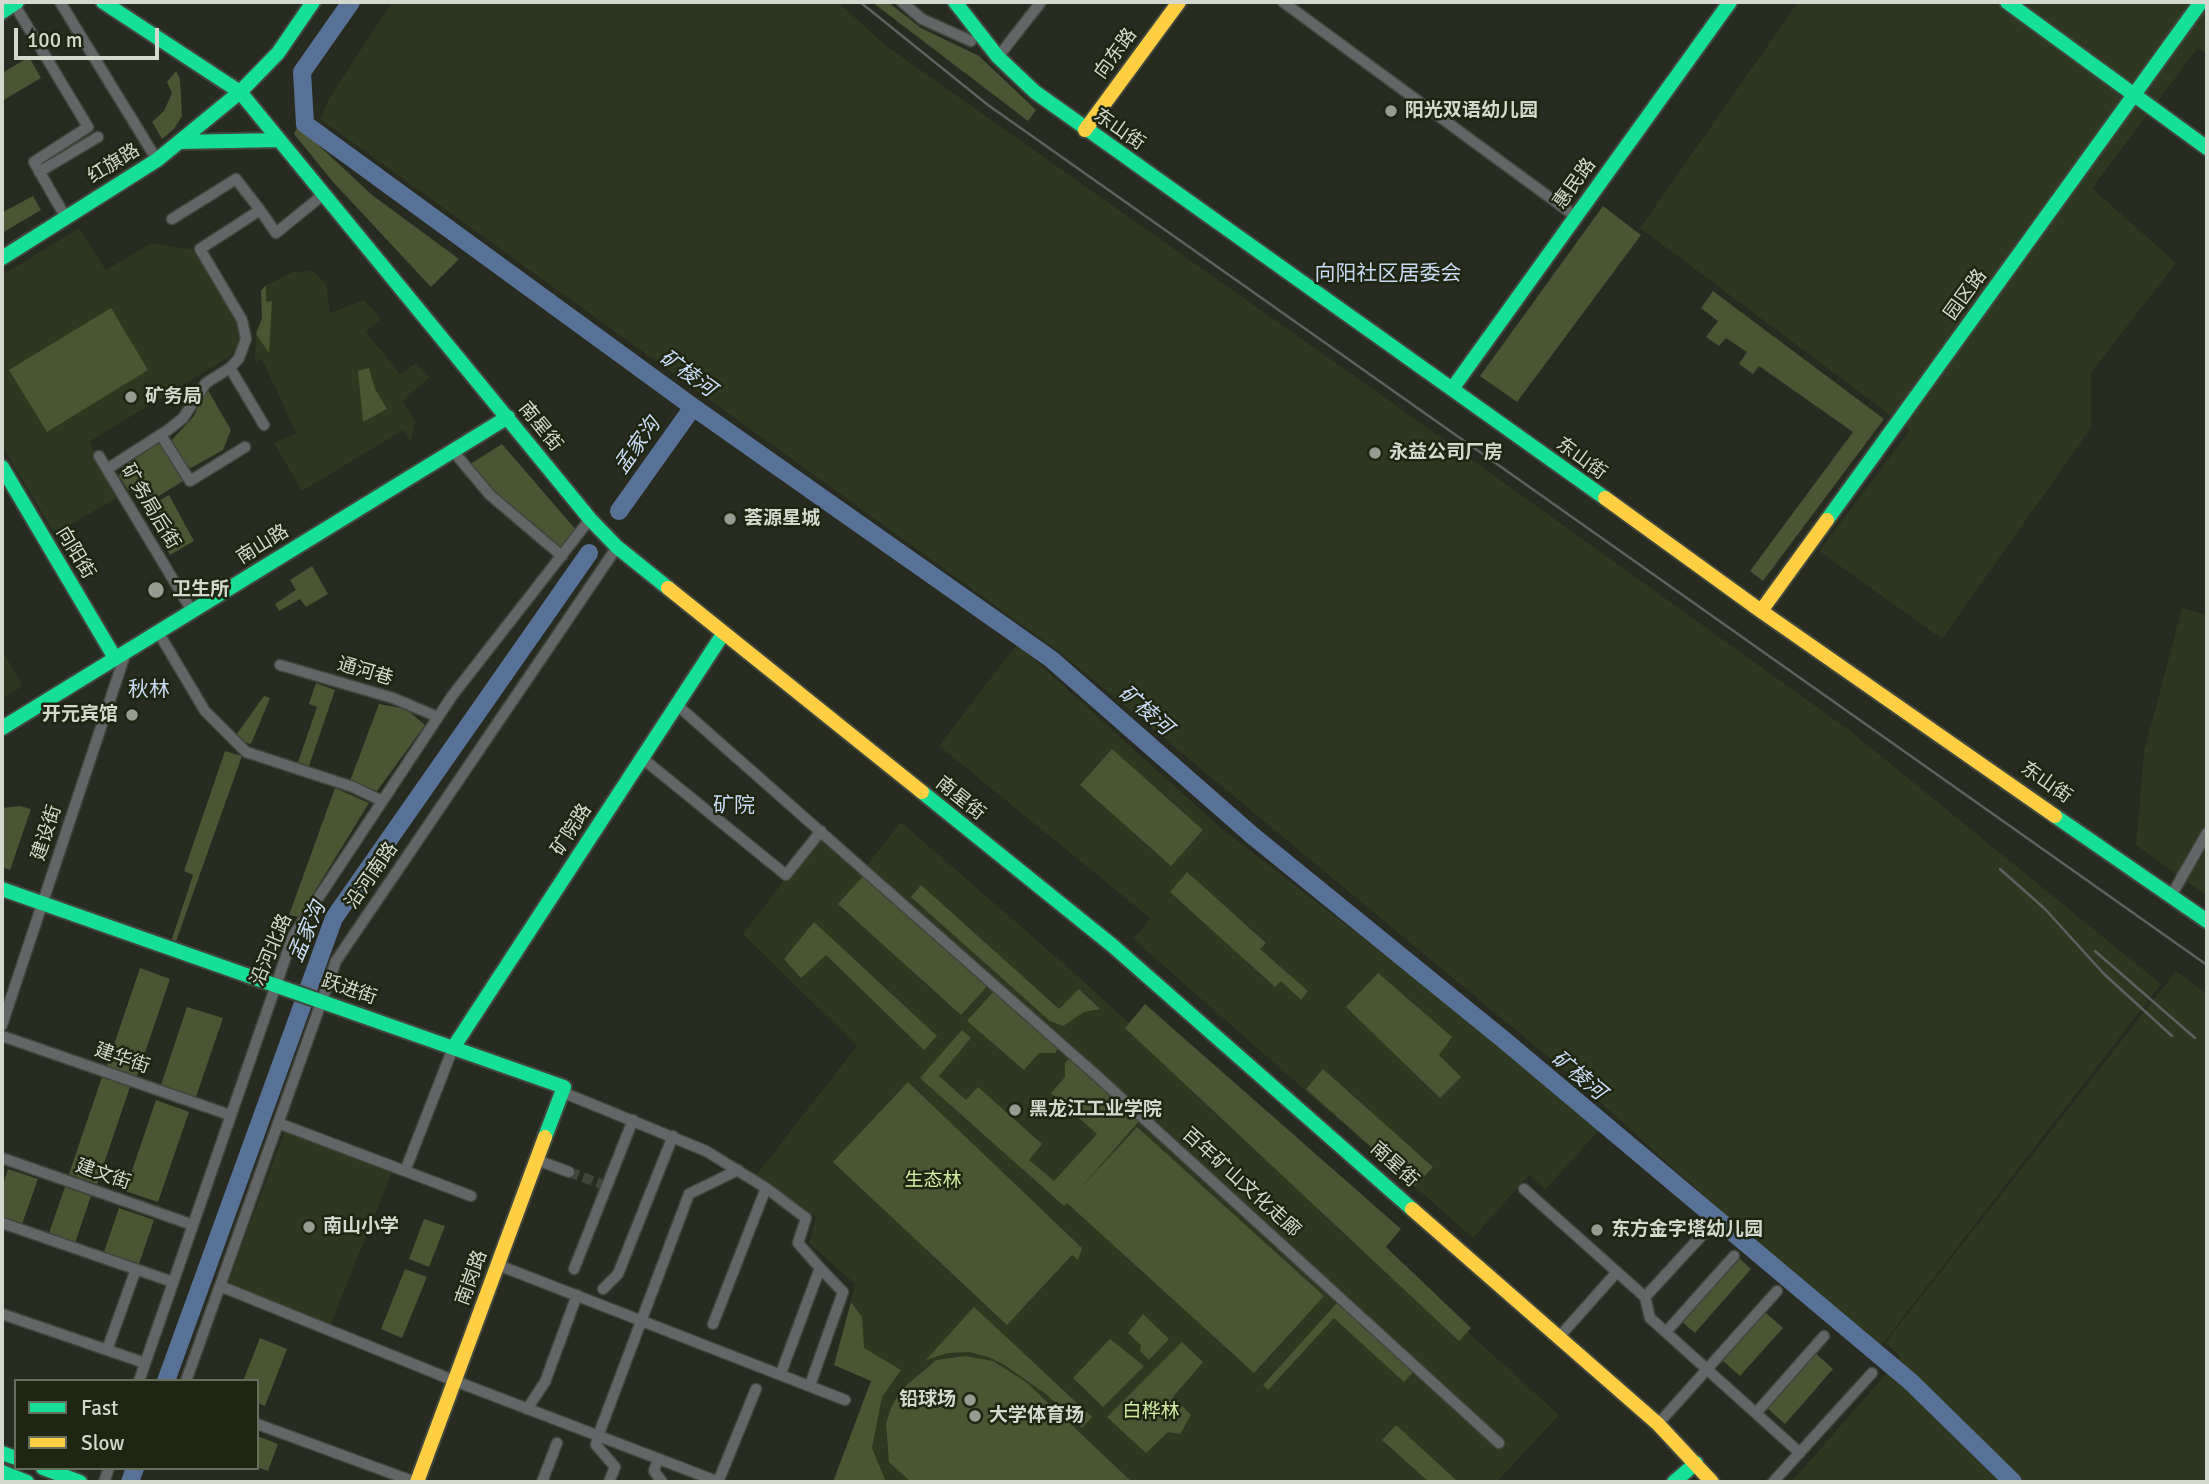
<!DOCTYPE html>
<meta charset="utf-8">
<style>
body{margin:0}
#map{position:relative;width:2209px;height:1484px;overflow:hidden;background:#272b20;font-family:Signika,sans-serif}
canvas{display:block}
.frame{position:absolute;inset:0;border:4px solid #d3d9cc;pointer-events:none}
.legend{position:absolute;left:14px;top:1379px;width:245px;height:91px;box-sizing:border-box;background:#1e2612;border:2px solid #666e5c;margin:0;padding:9px 12px;list-style:none;font-size:21px;color:#d3d9cc}
.legend li{display:flex;align-items:center;gap:14px;height:35px}
.legend b{width:35px;border:2px solid #666e5c}
.scale{position:absolute;left:14px;top:28px;width:145px;height:32px;box-sizing:border-box;border:4px solid #d3d9cc;border-top:0;padding-left:9px;font-size:21px;line-height:24px;white-space:nowrap;color:#d3d9cc;-webkit-text-stroke:5px #1e2612;paint-order:stroke}
</style>
<div id="map">
<canvas width="2209" height="1484"></canvas>
<div class="frame"></div>
<ul class="legend">
<li><b style="height:9px;background:#16e098"></b>Fast</li>
<li><b style="height:9px;background:#ffcf43"></b>Slow</li>
</ul>
<div class="scale">100 m</div>
</div>
<script>
const context = document.querySelector('canvas').getContext('2d');
context.lineJoin = 'round';
function fillPath(path, color) { context.fillStyle = color; context.fill(path, 'evenodd'); }
const toPath = rows => new Path2D(rows.map(r => 'M' + r).join(''));
function trace(path, color, width, dash) { context.strokeStyle = color; context.lineWidth = width; context.lineCap = dash ? 'butt' : 'round'; context.setLineDash(dash || []); context.stroke(path); }
function drawText(font, color, halo, rows, align = 'center') {
  context.font = font + ' Signika,"Noto Sans SC",sans-serif'; context.lineWidth = 5; context.setLineDash([]); context.textBaseline = 'middle'; context.strokeStyle = halo; context.fillStyle = color; for (const [text, x, y, turn = 0] of rows) {
    context.save(); context.translate(x, y); context.rotate((+turn || 0) * Math.PI / 180); context.textAlign = isNaN(turn) ? turn : align; if (halo) context.strokeText(text, 0, 0); context.fillText(text, 0, 0); context.restore();
  }
}
const built = toPath([
 [392,2,838,2,885,45,1401,409,1849,730,2161,984,1877,1351,1571,1076,1061,653,320,119,330,97],
 [1798,2,2207,2,2207,54,2198,48,2092,188,2176,263,2091,373,2091,428,1942,639,1819,551,1910,430,1640,228],
 [79,228,106,270,151,243,193,250,240,326,242,341,240,350,89,442,120,496,55,534,2,446,2,275],
 [313,271,326,283,330,313,364,300,381,319,366,332,400,374,416,363,430,377,403,401,415,421,411,442,403,430,302,491,274,443,296,433,262,359,255,362,256,334,262,318,261,291,266,285,293,272],
 [2182,608,2207,615,2207,896,2136,845,2144,752],
 [1017,644,1221,828,1558,1089,1602,1127,1545,1190,1529,1175,1473,1238,1133,939,1150,918,939,746],
 [2,650,23,686,2,699],
 [901,822,1071,970,1559,1415,1497,1482,833,1482,871,1381,834,1365,855,1284,809,1243,816,1217,757,1174,857,1046,743,934,817,837,859,875],
 [2176,971,2207,994,2207,1482,1791,1482,1901,1357,1885,1343],
 [285,1131,392,1172,330,1326,228,1283]
]);
const green = toPath([
 [872,2,888,2,921,28,979,56,1036,110,1028,121],
 [29,57,41,78,2,101,2,73],
 [176,71,180,79,182,116,174,129,162,139,152,122,164,111,172,93,167,82],
 [298,126,372,195,459,259,431,287,333,182,294,134],
 [33,196,41,210,2,233,3,212],
 [1603,206,1641,235,1517,402,1480,376],
 [266,285,266,302,272,301,269,353,256,334,262,318,261,291],
 [1713,291,1884,419,1763,581,1750,571,1853,432,1759,366,1753,374,1739,364,1747,352,1726,338,1719,346,1706,337,1718,321,1701,308],
 [111,308,148,370,47,432,9,370],
 [369,368,375,389,387,409,363,422,358,371],
 [206,387,231,430,223,450,191,468,184,464,170,442,194,416],
 [155,442,163,447,183,481,154,499,157,502,169,495,194,541,170,555,133,489,128,490,119,476,124,462],
 [502,444,577,531,560,552,491,493,467,466],
 [312,566,328,594,306,607,300,599,279,611,275,604,296,590,290,580],
 [316,683,335,690,309,766,298,762,317,707,309,704],
 [264,696,270,698,251,744,243,742,236,735],
 [379,704,406,709,425,725,377,791,350,781],
 [1112,749,1203,830,1171,866,1080,785],
 [225,751,242,756,175,944,171,942,193,875,184,871],
 [335,788,369,803,299,917,289,915],
 [20,806,31,809,10,870,2,867,2,808],
 [1187,872,1266,943,1260,949,1308,991,1301,1000,1281,981,1275,987,1170,892],
 [866,873,989,984,961,1015,838,904],
 [921,885,1059,1009,1079,989,1100,1009,1084,1012,1063,1026,1050,1021,911,897],
 [814,922,937,1036,924,1050,826,955,801,978,784,959],
 [140,968,170,979,136,1079,106,1068],
 [1378,973,1452,1037,1439,1055,1461,1077,1440,1098,1346,1007],
 [995,990,1059,1047,1055,1053,1039,1053,1024,1070,967,1021],
 [1145,1004,1401,1229,1386,1247,1471,1328,1459,1341,1125,1028],
 [187,1007,223,1018,196,1097,161,1085],
 [962,1030,971,1038,939,1076,966,1100,978,1087,1042,1144,1029,1160,1054,1181,1097,1134,1051,1093,1065,1077,1065,1063,1070,1058,1140,1120,1078,1191,1137,1127,1324,1296,1254,1373,1067,1203,1064,1206,920,1078],
 [1323,1069,1433,1167,1415,1186,1306,1089],
 [102,1077,130,1087,97,1184,69,1174],
 [908,1082,1082,1248,1078,1260,1072,1255,1007,1325,833,1162],
 [156,1100,189,1112,158,1202,125,1191],
 [8,1169,38,1179,22,1224,2,1217,2,1188],
 [65,1187,91,1196,75,1243,49,1233],
 [119,1208,154,1220,139,1264,104,1252],
 [424,1219,445,1226,429,1267,409,1259],
 [1738,1257,1751,1269,1695,1333,1681,1321],
 [405,1269,427,1277,402,1338,381,1329],
 [851,1302,862,1317,864,1348,901,1370,882,1397,872,1448,886,1482,833,1482,871,1381,834,1365],
 [1337,1303,1413,1372,1404,1382,1334,1318,1268,1390,1263,1385],
 [974,1307,1092,1417,1082,1428,1046,1394,1003,1364,988,1357,969,1352,948,1353,926,1360],
 [1765,1312,1783,1328,1740,1376,1722,1360],
 [1143,1314,1169,1339,1149,1360,1140,1351,1141,1345,1128,1333],
 [260,1338,287,1349,265,1406,257,1403,257,1381,243,1381],
 [1110,1339,1144,1366,1103,1407,1073,1378],
 [1182,1342,1203,1362,1173,1397,1191,1415,1180,1434,1168,1432,1146,1453,1107,1417],
 [1814,1352,1833,1369,1785,1424,1766,1407],
 [965,1356,993,1361,1026,1382,1132,1482,911,1482,889,1462,886,1423,891,1408,901,1390,936,1360],
 [1396,1425,1456,1480,1454,1482,1429,1482,1382,1440],
 [257,1436,278,1444,268,1471,257,1467]
]);
const river = toPath([
 [351,2,302,72,305,124,693,407,1051,659,1253,836,1504,1040,1911,1382,2013,1482],
 [619,511,693,407],
 [166,1381,334,918,589,553],
 [130,1482,135,1468]
]);
const streetTunnel = toPath([
 [569,1172,607,1186]
]);
const street = toPath([
 [60,2,157,160],
 [902,2,922,19,971,41],
 [1283,2,1575,216],
 [14,4,88,127,34,162,66,218],
 [998,57,1041,2],
 [39,172,98,137],
 [172,219,236,179,260,210],
 [230,368,264,425],
 [161,435,190,481,245,447],
 [453,451,490,495,562,556],
 [99,456,192,611],
 [107,469,168,430,183,418,206,383,230,368,239,358,246,339,242,320,200,249,260,210,276,233,324,194],
 [158,632,205,711,246,752,353,787,382,801],
 [280,665,393,698,438,717],
 [677,705,1096,1075,1499,1443],
 [642,758,786,875,821,831],
 [2171,896,2207,833],
 [2,1025,126,652],
 [2,1036,230,1115],
 [562,1092,706,1151,766,1188,806,1218,798,1243,820,1268,781,1373],
 [278,1123,471,1196],
 [2,1158,193,1225],
 [537,1160,569,1172],
 [405,1171,453,1048],
 [1524,1189,1645,1297,1650,1318,1800,1453],
 [2,1223,173,1282],
 [498,1265,845,1400],
 [574,1269,633,1120],
 [220,1286,455,1381,719,1482],
 [603,1289,618,1274,673,1136],
 [1645,1297,1704,1233],
 [2,1314,145,1363],
 [713,1324,766,1188],
 [1666,1332,1734,1256],
 [1559,1337,1617,1272],
 [107,1350,136,1269],
 [139,1381,293,936,452,696,590,519],
 [186,1381,336,961,617,547],
 [810,1385,843,1292,820,1268],
 [527,1409,545,1382,577,1295],
 [1756,1413,1824,1336],
 [257,1424,415,1482],
 [1658,1424,1777,1291],
 [658,1459,654,1471,662,1482],
 [104,1482,109,1468],
 [542,1482,557,1443],
 [609,1482,615,1467,596,1445,598,1436,689,1194,738,1170],
 [718,1482,756,1389],
 [1773,1482,1872,1373]
]);
const fast = toPath([
 [103,2,240,92,590,519,617,547,668,588],
 [955,2,998,57,1035,92,1605,498],
 [2007,2,2207,148],
 [2,12,17,2],
 [179,142,279,140],
 [2,258,157,160,240,92,278,53,313,2],
 [1452,389,1730,2],
 [2,467,115,658],
 [1827,520,2201,2],
 [2,728,508,417],
 [922,792,1113,946,1412,1209],
 [2055,816,2207,921],
 [2,889,564,1087,545,1137],
 [453,1048,723,634],
 [2,1453,16,1458],
 [43,1468,80,1482],
 [2,1472,27,1482],
 [1674,1482,1696,1463]
]);
const slow = toPath([
 [1085,130,1179,2],
 [1605,498,1761,611],
 [1827,520,1761,611,2055,816],
 [668,588,922,792],
 [1412,1209,1658,1424,1712,1482],
 [417,1482,545,1137]
]);
const rail = toPath([
 [860,2,988,105,2207,965],
 [2000,869,2045,909,2104,974,2172,1036],
 [2095,951,2195,1038]
]);
const markers = [
 [1391,111,7,"#979c90"],
 [131,397,7,"#979c90"],
 [1375,453,7,"#979c90"],
 [730,519,7,"#979c90"],
 [156,590,9,"#979c90"],
 [132,715,7,"#979c90"],
 [1015,1110,7,"#979c90"],
 [309,1227,7,"#979c90"],
 [1597,1230,7,"#979c90"],
 [970,1400,7,"#979c90"],
 [975,1416,7,"#979c90"]
];
const streetNames = [
 ["向东路",1116,54,-54],
 ["东山街",1119,130,35],
 ["红旗路",114,164,-32],
 ["惠民路",1575,184,-54],
 ["园区路",1966,295,-54],
 ["南星街",540,427,51],
 ["东山街",1581,459,36],
 ["矿务局后街",150,507,59],
 ["南山路",263,545,-32],
 ["向阳街",75,553,59],
 ["通河巷",365,672,16],
 ["东山街",2046,783,35],
 ["南星街",960,799,39],
 ["矿院路",572,830,-57],
 ["建设街",47,833,-72],
 ["沿河南路",372,876,-55],
 ["沿河北路",272,950,-67],
 ["跃进街",349,990,19],
 ["建华街",122,1059,19],
 ["南星街",1394,1165,42],
 ["建文街",103,1175,19],
 ["百年矿山文化走廊",1241,1183,42],
 ["南岗路",472,1278,-70]
];
const poiNames = [
 ["阳光双语幼儿园",1405,111],
 ["矿务局",145,397],
 ["永益公司厂房",1389,453],
 ["荟源星城",744,519],
 ["卫生所",172,590],
 ["开元宾馆",118,715,"right"],
 ["黑龙江工业学院",1029,1110],
 ["南山小学",323,1227],
 ["东方金字塔幼儿园",1611,1230],
 ["铅球场",956,1400,"right"],
 ["大学体育场",989,1416]
];
const parkNames = [
 ["生态林",933,1181],
 ["白桦林",1151,1412]
];
const neighbourhoodNames = [
 ["向阳社区居委会",1388,274],
 ["秋林",149,690],
 ["矿院",734,806]
];
const waterNames = [
 ["矿棱河",687,374,36],
 ["孟家沟",638,446,-55],
 ["矿棱河",1145,711,41],
 ["孟家沟",308,932,-67],
 ["矿棱河",1578,1076,40]
];
fillPath(built, '#2e371f');
fillPath(green, '#495533');
trace(river, '#577296', 18);
trace(streetTunnel, '#41453a', 10, [10, 5]);
trace(street, '#42463c', 13);
trace(fast, '#42463c', 18);
trace(slow, '#42463c', 18);
trace(street, '#636667', 10);
trace(fast, '#16e098', 14);
trace(slow, '#ffcf43', 14);
trace(rail, '#5e615e', 2.5);
for (const [x, y, r, color] of markers) { const dot = new Path2D(); dot.arc(x, y, r, 0, 2 * Math.PI); context.fillStyle = color; context.fill(dot); trace(dot, '#1e2612', 2.5); }
drawText('19px', '#d3d9cc', '#1e2612', streetNames);
drawText('bold 19px', '#d3d9cc', '#1e2612', poiNames, 'left');
drawText('19px', '#d0eda2', '#1e2612', parkNames);
drawText('21px', '#c8d9f3', '#1e2612', neighbourhoodNames);
drawText('italic 21px', '#cadcf6', '#1e2612', waterNames);
</script>
